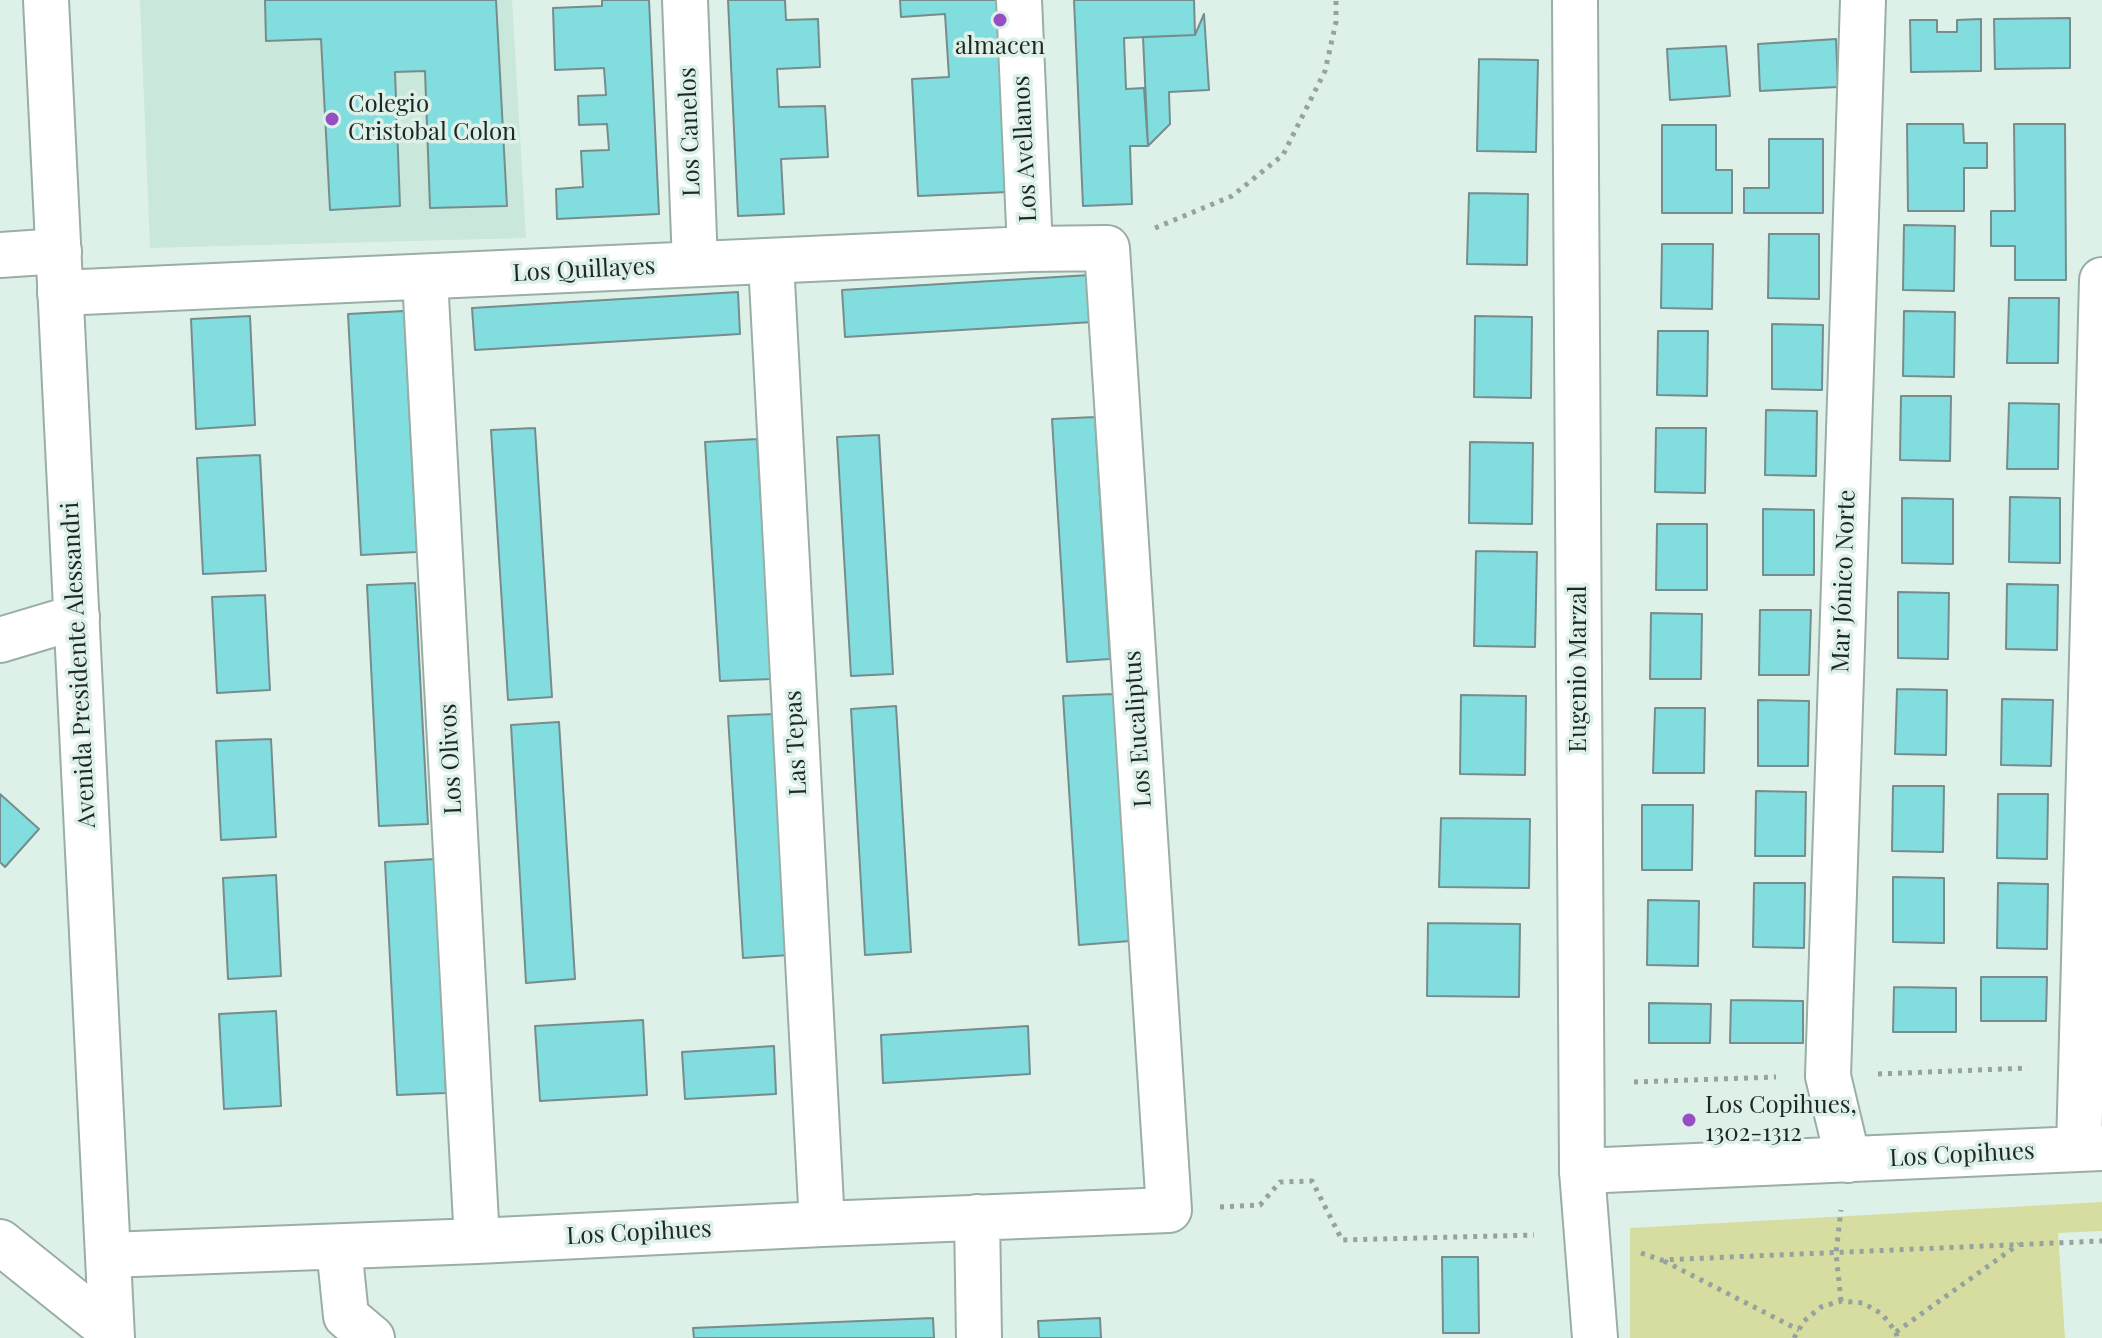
<!DOCTYPE html>
<meta charset="utf-8">
<style>
body{margin:0}
canvas{display:block;background:#ddf1e9}
</style>
<canvas width="2102" height="1338"></canvas>
<script>
const context = document.querySelector('canvas').getContext('2d');
context.lineJoin = 'round';
function fillPath(path, color) { context.fillStyle = color; context.fill(path, 'evenodd'); }
const toPath = rows => new Path2D(rows.map(r => 'M' + r).join(''));
function trace(path, color, width, dash) { context.strokeStyle = color; context.lineWidth = width; context.lineCap = dash ? 'butt' : 'round'; context.setLineDash(dash || []); context.stroke(path); }
function drawText(font, color, halo, rows, align = 'center') {
  context.font = font + ' "Playfair Display",serif'; context.lineWidth = 7; context.setLineDash([]); context.textBaseline = 'middle'; context.strokeStyle = halo; context.fillStyle = color; for (const [text, x, y, turn = 0] of rows) {
    context.save(); context.translate(x, y); context.rotate((+turn || 0) * Math.PI / 180); context.textAlign = isNaN(turn) ? turn : align; if (halo) context.strokeText(text, 0, 0); context.fillText(text, 0, 0); context.restore();
  }
}
const built = toPath([
 [140,0,512,0,526,238,150,248]
]);
const green = toPath([
 [2102,1202,2102,1231,2058,1233,2065,1338,1630,1338,1630,1228]
]);
const building = toPath([
 [265,0,496,0,507,206,430,208,425,71,395,72,400,206,330,210,321,39,266,41,265,0],
 [602,0,649,0,659,214,557,219,556,189,583,187,581,151,609,150,607,124,579,125,578,96,606,95,604,68,555,70,553,8,602,6,602,0],
 [728,0,785,0,786,20,818,19,820,67,777,69,779,107,825,106,828,157,781,159,784,214,738,216,728,0],
 [900,0,998,0,1008,192,918,196,912,79,949,77,945,14,901,17,900,0],
 [1074,0,1194,0,1195,35,1124,38,1126,89,1144,88,1148,146,1130,146,1132,204,1083,206,1074,0],
 [1204,14,1209,90,1169,92,1170,124,1148,146,1143,37,1195,35,1204,14],
 [2070,18,2070,68,1995,69,1994,19,2070,18],
 [1981,19,1981,71,1911,72,1910,20,1937,20,1937,32,1957,32,1957,20,1981,19],
 [1836,39,1838,87,1760,91,1758,44,1836,39],
 [1726,46,1730,96,1670,100,1667,49,1726,46],
 [1479,59,1538,60,1536,152,1477,151,1479,59],
 [1907,124,1963,124,1964,143,1987,143,1987,168,1964,168,1964,211,1908,211,1907,124],
 [2014,124,2065,124,2066,280,2015,280,2015,246,1991,246,1991,211,2015,211,2014,124],
 [1662,125,1716,125,1716,170,1732,170,1732,213,1662,213,1662,125],
 [1769,139,1823,139,1823,213,1744,213,1744,188,1769,188,1769,139],
 [1469,193,1528,194,1527,265,1467,264,1469,193],
 [1904,225,1955,226,1954,291,1903,290,1904,225],
 [1769,234,1819,234,1819,299,1768,298,1769,234],
 [1662,244,1713,244,1712,309,1661,308,1662,244],
 [1090,275,1093,322,845,337,842,290,1090,275],
 [738,292,740,334,475,350,472,308,738,292],
 [2009,298,2059,298,2058,363,2007,363,2009,298],
 [404,311,417,552,361,555,348,314,404,311],
 [1904,311,1955,312,1954,377,1903,376,1904,311],
 [250,316,255,425,196,429,191,319,250,316],
 [1475,316,1532,317,1531,398,1474,397,1475,316],
 [1772,324,1823,325,1822,390,1772,389,1772,324],
 [1658,331,1708,331,1707,396,1657,395,1658,331],
 [1901,396,1951,396,1950,461,1900,460,1901,396],
 [2009,403,2059,404,2058,469,2007,469,2009,403],
 [1766,410,1817,411,1816,476,1765,475,1766,410],
 [1095,417,1110,659,1067,662,1052,419,1095,417],
 [535,428,552,697,508,700,491,430,535,428],
 [1656,428,1706,428,1705,493,1655,492,1656,428],
 [879,435,893,674,851,676,837,437,879,435],
 [757,439,772,679,720,681,705,442,757,439],
 [1470,442,1533,443,1532,524,1469,523,1470,442],
 [260,455,266,571,203,574,197,458,260,455],
 [2010,497,2060,498,2060,563,2009,562,2010,497],
 [1902,498,1953,499,1953,564,1902,563,1902,498],
 [1763,509,1814,510,1814,575,1763,575,1763,509],
 [1657,524,1707,524,1707,590,1656,590,1657,524],
 [1476,551,1537,552,1535,647,1474,646,1476,551],
 [415,583,428,824,379,826,367,585,415,583],
 [2007,584,2058,585,2057,650,2006,649,2007,584],
 [1898,592,1949,593,1948,659,1898,658,1898,592],
 [265,595,270,690,217,693,212,597,265,595],
 [1760,610,1811,610,1809,675,1759,675,1760,610],
 [1651,613,1702,614,1701,679,1650,679,1651,613],
 [1897,689,1947,690,1946,755,1895,754,1897,689],
 [1114,694,1130,941,1079,945,1063,696,1114,694],
 [1461,695,1526,696,1525,775,1460,774,1461,695],
 [2002,699,2053,700,2051,766,2001,765,2002,699],
 [1758,700,1809,701,1808,766,1758,766,1758,700],
 [896,706,911,952,865,955,851,709,896,706],
 [1655,708,1705,708,1704,773,1653,773,1655,708],
 [775,714,790,955,743,958,728,716,775,714],
 [559,722,575,979,526,983,511,725,559,722],
 [271,739,276,837,221,840,216,741,271,739],
 [1893,786,1944,786,1943,852,1892,851,1893,786],
 [1756,791,1806,792,1805,856,1755,856,1756,791],
 [0,794,39,829,5,867,0,862,0,794],
 [1998,794,2048,794,2047,859,1997,858,1998,794],
 [1642,805,1693,805,1692,870,1642,870,1642,805],
 [1441,818,1530,819,1529,888,1439,887,1441,818],
 [435,859,446,1093,397,1095,385,862,435,859],
 [276,875,281,976,228,979,223,878,276,875],
 [1893,877,1944,878,1944,943,1893,942,1893,877],
 [1754,883,1805,883,1804,948,1753,947,1754,883],
 [1998,883,2048,884,2047,949,1997,948,1998,883],
 [1648,900,1699,901,1698,966,1647,965,1648,900],
 [1428,923,1520,924,1519,997,1427,996,1428,923],
 [1981,977,2047,977,2046,1021,1981,1021,1981,977],
 [1894,987,1956,988,1956,1032,1893,1032,1894,987],
 [1731,1000,1803,1001,1803,1043,1730,1043,1731,1000],
 [1649,1003,1711,1004,1710,1043,1649,1043,1649,1003],
 [276,1011,281,1106,224,1109,219,1014,276,1011],
 [643,1020,647,1095,540,1101,535,1026,643,1020],
 [1028,1026,1030,1074,883,1083,881,1035,1028,1026],
 [774,1046,776,1094,685,1099,682,1052,774,1046],
 [1442,1257,1478,1257,1479,1333,1443,1333,1442,1257],
 [933,1318,934,1338,694,1338,693,1328,933,1318],
 [1100,1318,1101,1338,1039,1338,1038,1321,1100,1318]
]);
const path = toPath([
 [1155,228,1232,196,1283,155,1325,71,1336,22,1336,0],
 [1878,1074,2028,1068],
 [1634,1082,1776,1077],
 [1220,1207,1260,1205,1280,1182,1312,1181,1342,1240,1534,1235],
 [1641,1253,1661,1260,2102,1241],
 [1664,1261,1799,1330],
 [1841,1301,1836,1253,1841,1210],
 [1896,1332,2019,1244],
 [1794,1338,1804,1321,1821,1307,1841,1301,1863,1303,1882,1314,1896,1332,1897,1338]
]);
const street = toPath([
 [685,0,695,264],
 [1019,0,1030,249],
 [0,255,59,251],
 [771,262,822,1224],
 [425,278,477,1241],
 [60,293,1030,249,1107,248,1169,1210,822,1224,477,1241,108,1255],
 [0,640,77,617],
 [2079,1149,2102,280],
 [1848,1160,1828,1076,1863,0],
 [1582,1171,2102,1148],
 [977,1217,979,1338],
 [339,1247,346,1316,372,1338]
]);
const secondary = toPath([
 [46,0,112,1338],
 [1575,0,1582,1171,1595,1338],
 [0,1242,111,1331]
]);
const markers = [
 [1000,20,8,"#964ec2"],
 [332,119,8,"#964ec2"],
 [1689,1120,8,"#964ec2"]
];
const poiNames = [
 ["almacen",1000,47,"center"],
 ["Colegio",348,105],
 ["Cristobal Colon",348,133],
 ["Los Copihues,",1705,1106],
 ["1302-1312",1705,1134]
];
const streetNames = [
 ["Los Canelos",690,132,-92],
 ["Los Avellanos",1025,149,-93],
 ["Los Quillayes",584,270,-3],
 ["Mar Jónico Norte",1844,581,-88],
 ["Avenida Presidente Alessandri",79,665,-93],
 ["Eugenio Marzal",1579,669,-90],
 ["Los Eucaliptus",1138,729,-94],
 ["Las Tepas",796,743,-93],
 ["Los Olivos",451,759,-93],
 ["Los Copihues",1962,1155,-3],
 ["Los Copihues",639,1233,-3]
];
fillPath(built, '#cae7db');
fillPath(green, '#d7dda1');
fillPath(building, '#82dddf');
trace(building, '#778c8c', 2);
trace(street, '#9aaea6', 48);
trace(secondary, '#9aaea6', 48);
trace(path, '#94a39d', 5, [4, 6]);
trace(street, '#fff', 44);
trace(secondary, '#fff', 44);
for (const [x, y, r, color] of markers) { const dot = new Path2D(); dot.arc(x, y, r, 0, 2 * Math.PI); context.fillStyle = color; context.fill(dot); trace(dot, '#ddf1e9', 3); }
drawText('24px', '#1f2724', '#ddf1e9', poiNames, 'left');
drawText('24px', '#1f2724', '#ddf1e9', streetNames);
</script>
